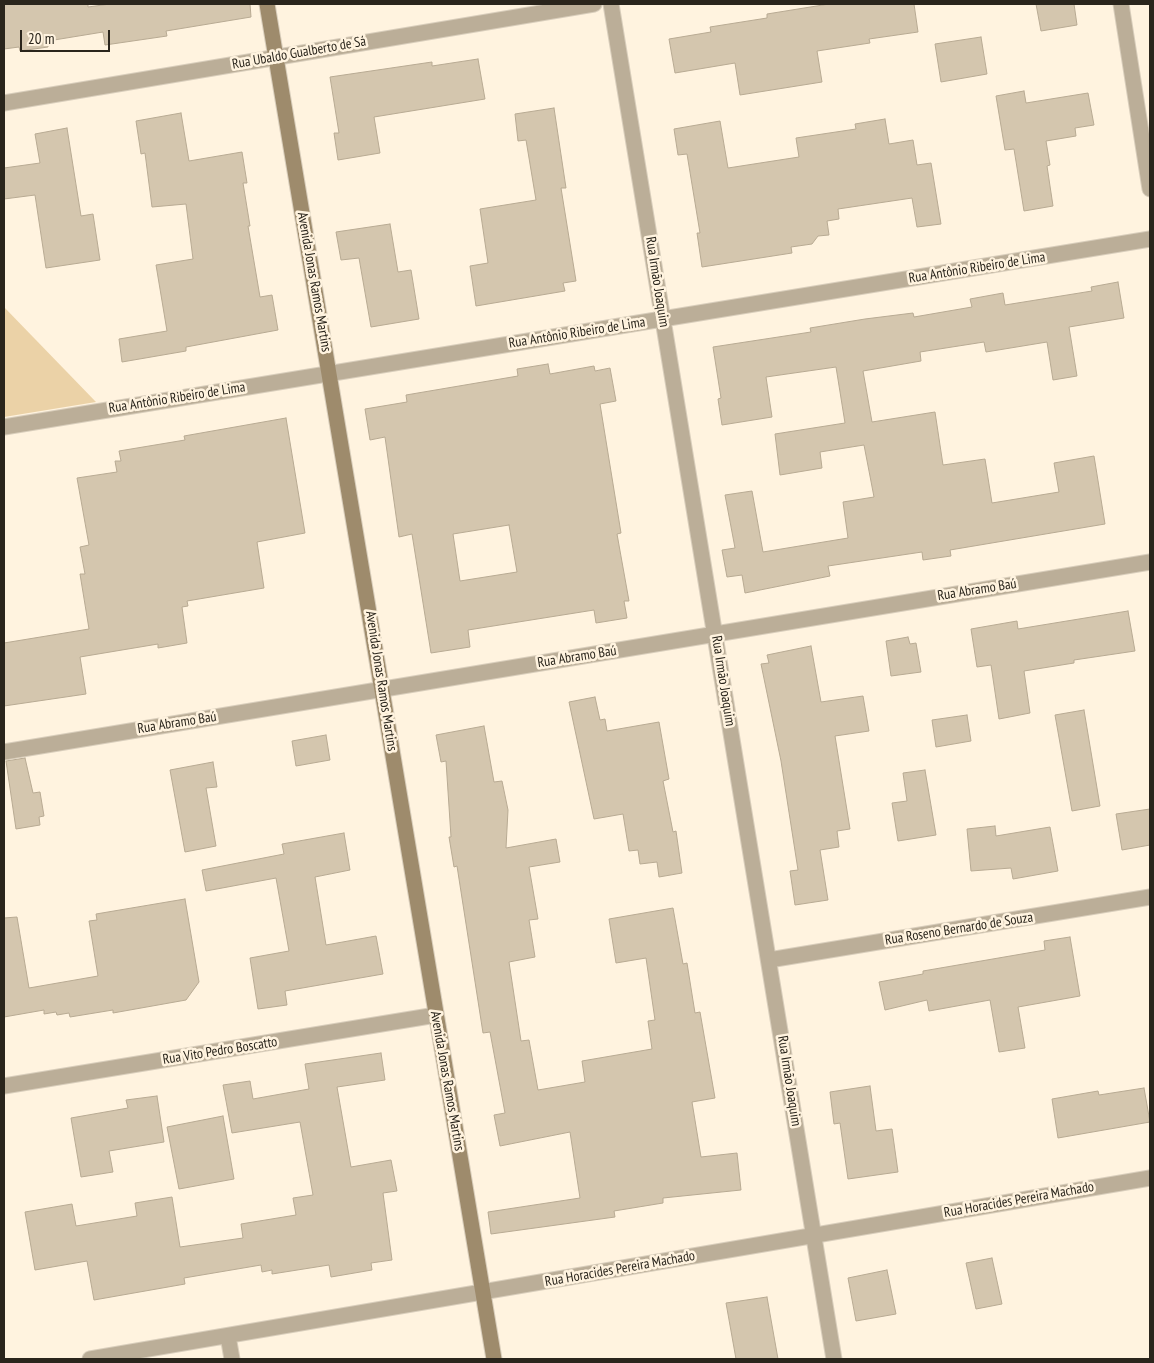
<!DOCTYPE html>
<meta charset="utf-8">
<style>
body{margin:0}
#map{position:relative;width:1154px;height:1363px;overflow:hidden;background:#fff3df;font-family:"PT Sans Narrow",sans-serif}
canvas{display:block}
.frame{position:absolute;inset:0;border:5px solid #2a251c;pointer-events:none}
.scale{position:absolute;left:20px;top:30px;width:90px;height:22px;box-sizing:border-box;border:2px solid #2a251c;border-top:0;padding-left:6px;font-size:15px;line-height:18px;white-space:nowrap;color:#2a251c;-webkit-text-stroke:4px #fff3df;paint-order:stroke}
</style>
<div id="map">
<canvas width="1154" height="1363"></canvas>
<div class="frame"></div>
<div class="scale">20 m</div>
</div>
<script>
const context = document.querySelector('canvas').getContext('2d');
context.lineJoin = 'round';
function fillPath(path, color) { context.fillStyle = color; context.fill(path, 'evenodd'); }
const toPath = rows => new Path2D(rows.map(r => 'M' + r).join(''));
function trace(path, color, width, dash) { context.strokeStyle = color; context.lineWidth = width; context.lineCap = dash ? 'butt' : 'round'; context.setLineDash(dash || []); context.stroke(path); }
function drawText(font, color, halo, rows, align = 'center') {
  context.font = font + ' "PT Sans Narrow",sans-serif'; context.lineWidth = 5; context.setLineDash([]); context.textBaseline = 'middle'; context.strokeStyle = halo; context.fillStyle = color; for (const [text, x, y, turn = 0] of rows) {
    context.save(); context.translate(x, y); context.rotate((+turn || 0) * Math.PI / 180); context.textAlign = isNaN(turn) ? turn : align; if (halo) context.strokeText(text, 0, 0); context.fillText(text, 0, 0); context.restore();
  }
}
const green = toPath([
 [4,307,96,402,4,417]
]);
const building = toPath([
 [4,4,88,4,88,7,110,4,250,4,251,17,166,31,167,36,105,45,103,32,48,41,48,47,20,51,19,47,4,49,4,4],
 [829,4,914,4,918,32,869,39,870,43,817,51,822,82,740,95,735,63,675,73,669,39,711,32,710,27,767,18,767,14,829,4],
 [1036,4,1074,4,1077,25,1041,31,1036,4],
 [981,37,987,74,941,82,935,44,981,37],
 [478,59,485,99,374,117,380,153,338,160,334,133,339,133,330,77,432,62,432,66,478,59],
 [1024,91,1026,103,1088,93,1094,125,1075,128,1076,136,1046,141,1050,165,1047,166,1053,206,1024,211,1014,149,1005,150,996,96,1024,91],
 [554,108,566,188,561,188,576,281,563,283,565,291,476,306,470,266,488,263,480,209,536,200,526,140,518,141,515,114,554,108],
 [181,113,189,161,242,152,247,183,243,183,250,226,248,226,260,297,272,295,278,330,186,347,186,351,122,362,119,339,167,331,156,265,193,259,186,204,152,207,145,153,141,154,136,121,181,113],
 [885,119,889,144,913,140,917,165,931,163,941,224,917,227,912,198,838,209,839,219,827,221,829,235,818,236,812,244,791,247,792,253,702,267,697,233,700,233,687,154,678,155,674,129,720,121,728,168,799,157,796,138,856,129,855,124,885,119],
 [67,128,81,216,93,214,100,260,46,268,35,195,4,199,4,168,40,163,35,134,67,128],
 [390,224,398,272,411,270,419,319,371,327,359,258,341,260,336,232,390,224],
 [1118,282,1124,318,1069,327,1077,376,1053,380,1047,342,986,352,984,342,920,352,921,361,863,371,872,422,935,412,943,465,985,459,992,503,1059,492,1054,463,1094,456,1105,524,950,550,951,556,923,560,922,552,828,566,830,576,745,593,742,575,727,577,722,550,735,548,725,495,752,491,763,552,848,538,843,502,874,497,864,445,820,452,822,468,780,475,775,434,845,423,836,367,766,377,772,417,722,425,718,399,721,398,713,347,811,332,810,328,865,319,913,313,914,317,972,307,970,299,1003,293,1005,305,1092,291,1091,287,1118,282],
 [548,364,550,374,594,366,595,371,610,368,616,401,600,404,621,533,617,534,629,601,624,601,627,618,596,623,594,610,468,630,470,647,431,653,412,534,399,537,385,437,370,440,365,409,407,402,406,395,518,376,517,369,548,364],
 [509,525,517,572,460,581,453,534,509,525],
 [286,418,305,533,257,542,264,588,187,601,188,606,182,607,187,643,158,648,158,644,80,657,86,694,4,706,4,643,89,629,80,574,85,574,80,547,89,545,77,478,117,472,115,461,121,461,119,451,185,440,184,436,286,418],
 [1128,611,1135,651,1074,660,1074,663,1024,671,1030,713,999,719,991,665,977,667,971,629,1017,621,1018,629,1128,611],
 [908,637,910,644,916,643,921,672,891,676,886,641,908,637],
 [811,646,821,702,863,696,869,731,835,736,850,829,837,831,839,847,820,850,828,900,795,905,790,871,798,870,781,761,761,664,769,663,767,655,811,646],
 [595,697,600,720,605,719,607,731,659,722,669,779,663,781,673,832,676,831,682,873,659,877,657,862,640,864,638,850,629,851,623,814,594,819,569,702,595,697],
 [1084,710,1100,806,1072,811,1055,715,1084,710],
 [967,715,971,741,936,747,932,720,967,715],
 [484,726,494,782,502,781,508,810,506,848,556,839,560,862,529,867,538,919,529,920,535,957,509,962,521,1041,529,1040,538,1090,585,1082,582,1061,652,1049,648,1021,655,1020,646,958,616,963,609,919,673,908,683,964,687,963,695,1013,700,1012,715,1098,692,1102,701,1157,737,1153,741,1190,663,1198,663,1203,614,1211,615,1217,491,1234,488,1212,580,1198,570,1132,500,1146,494,1115,505,1113,490,1032,483,1033,457,866,454,867,449,837,451,837,446,761,441,762,436,735,484,726],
 [326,735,330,760,296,766,292,741,326,735],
 [25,758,33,793,40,792,44,816,39,817,40,825,16,829,6,761,25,758],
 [213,762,217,787,206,788,216,846,185,852,170,770,213,762],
 [925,770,936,835,898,841,892,803,907,801,903,773,925,770],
 [1150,809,1150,845,1122,850,1116,814,1150,809],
 [995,826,996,836,1050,827,1058,871,1013,879,1011,868,971,871,967,829,995,826],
 [344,833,350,870,315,877,326,945,376,936,383,974,285,991,287,1005,258,1009,250,958,289,951,276,878,206,891,202,870,284,854,282,844,344,833],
 [185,899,199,982,186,1000,113,1013,113,1010,70,1017,69,1013,57,1015,56,1012,44,1014,44,1010,4,1017,4,918,17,917,29,988,98,976,89,921,97,920,96,914,185,899],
 [1070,937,1080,996,1018,1007,1025,1048,999,1052,990,1000,929,1011,927,1000,885,1010,879,982,923,974,923,971,1045,950,1044,941,1070,937],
 [381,1053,385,1080,337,1087,351,1167,391,1160,397,1191,383,1193,392,1260,371,1263,372,1270,331,1277,329,1265,272,1274,272,1270,262,1272,261,1265,184,1278,185,1284,94,1300,87,1261,35,1270,25,1212,72,1204,76,1226,137,1216,135,1203,172,1197,180,1247,243,1238,241,1224,296,1215,293,1198,313,1195,300,1122,232,1133,223,1085,250,1081,253,1099,309,1089,305,1064,381,1053],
 [870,1086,876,1131,892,1129,898,1172,848,1179,840,1123,834,1124,830,1092,870,1086],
 [1144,1088,1150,1122,1058,1138,1052,1099,1098,1091,1099,1095,1144,1088],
 [157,1096,164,1142,109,1151,113,1172,81,1177,71,1118,128,1108,126,1100,157,1096],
 [223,1116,234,1179,179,1189,167,1127,223,1116],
 [992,1258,1002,1304,976,1309,966,1263,992,1258],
 [887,1270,896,1314,856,1321,848,1278,887,1270],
 [767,1297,778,1359,736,1359,726,1303,767,1297]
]);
const minor = toPath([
 [611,4,834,1359],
 [1121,4,1150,189],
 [4,103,594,4],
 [4,427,1150,239],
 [4,752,1150,562],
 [769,960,1150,897],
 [4,1086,436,1015],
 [228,1336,232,1359],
 [90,1359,1150,1178]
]);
const secondary = toPath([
 [267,4,494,1359]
]);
const streetNames = [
 ["Rua Ubaldo Gualberto de Sá",299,53,-10],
 ["Rua Antônio Ribeiro de Lima",977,268,-9],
 ["Avenida Jonas Ramos Martins",314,282,80],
 ["Rua Irmão Joaquim",657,282,81],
 ["Rua Antônio Ribeiro de Lima",577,333,-9],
 ["Rua Antônio Ribeiro de Lima",177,398,-9],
 ["Rua Abramo Baú",977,590,-9],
 ["Rua Abramo Baú",577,657,-9],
 ["Avenida Jonas Ramos Martins",381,681,81],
 ["Rua Irmão Joaquim",723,681,81],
 ["Rua Abramo Baú",177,723,-9],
 ["Rua Roseno Bernardo de Souza",959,929,-9],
 ["Rua Vito Pedro Boscatto",220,1051,-9],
 ["Avenida Jonas Ramos Martins",447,1081,80],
 ["Rua Irmão Joaquim",789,1081,81],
 ["Rua Horacides Pereira Machado",1019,1200,-10],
 ["Rua Horacides Pereira Machado",620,1269,-10]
];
fillPath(green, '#ebd2a7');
fillPath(building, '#d4c6ae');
trace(building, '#b8aa93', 1);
trace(minor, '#d9cebc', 17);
trace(secondary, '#d9cebc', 17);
trace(minor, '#bbae98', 15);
trace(secondary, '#9e8b6c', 15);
drawText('14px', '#2a251c', '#fff3df', streetNames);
</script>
